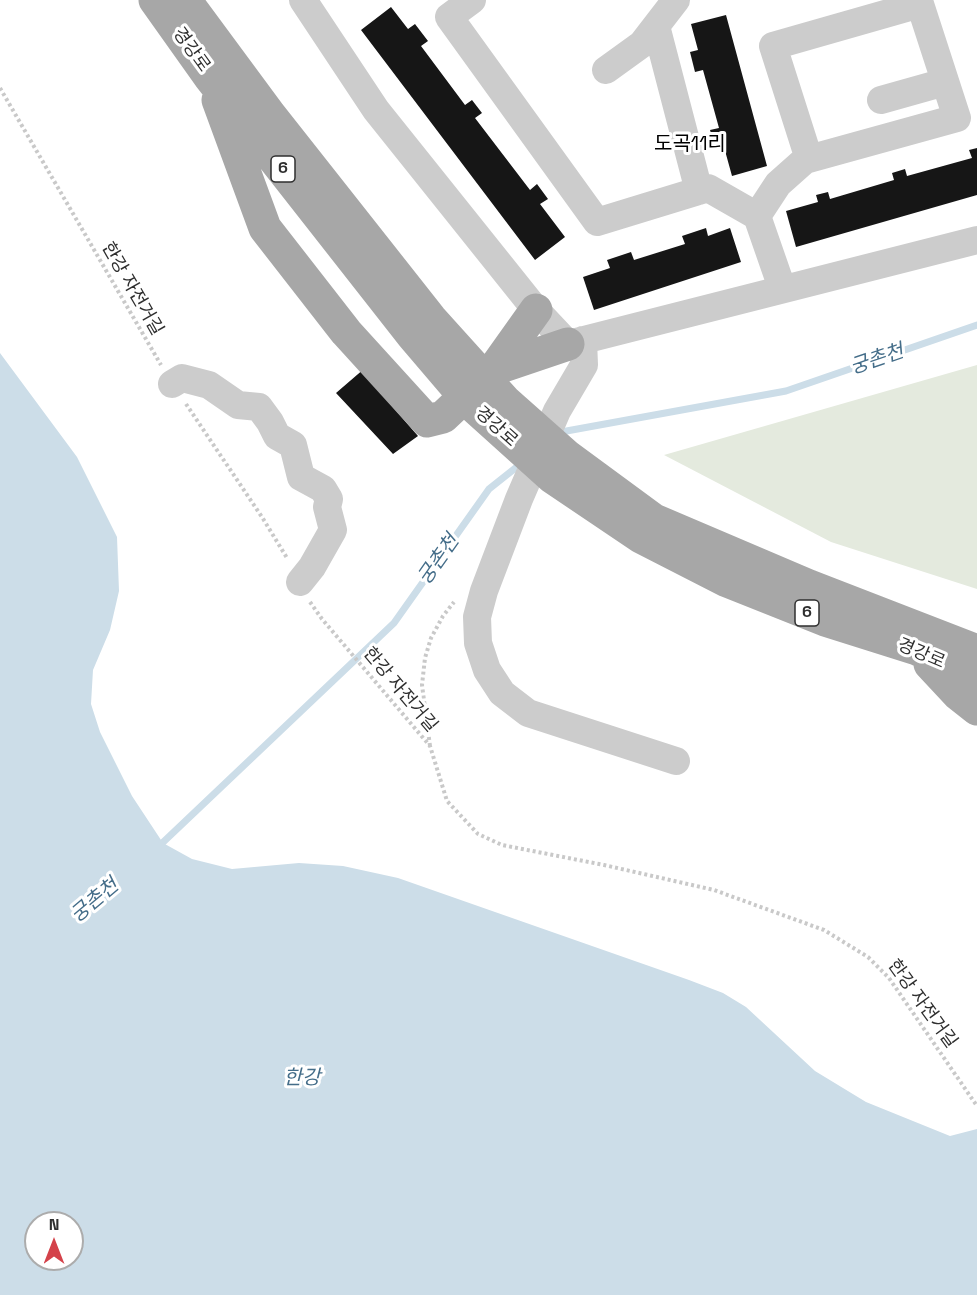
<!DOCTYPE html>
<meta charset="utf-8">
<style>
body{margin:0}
#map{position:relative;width:977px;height:1295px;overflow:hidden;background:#fff;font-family:"Space Grotesk",sans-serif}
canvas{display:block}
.north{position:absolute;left:24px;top:1211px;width:60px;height:60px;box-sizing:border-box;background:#fff;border:2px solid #acacac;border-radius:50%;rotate:0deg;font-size:16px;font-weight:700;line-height:24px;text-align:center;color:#2f2f2f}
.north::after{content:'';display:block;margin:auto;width:21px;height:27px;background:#d4424a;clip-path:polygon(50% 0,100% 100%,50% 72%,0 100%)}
</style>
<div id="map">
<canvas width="977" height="1295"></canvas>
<div class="north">N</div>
</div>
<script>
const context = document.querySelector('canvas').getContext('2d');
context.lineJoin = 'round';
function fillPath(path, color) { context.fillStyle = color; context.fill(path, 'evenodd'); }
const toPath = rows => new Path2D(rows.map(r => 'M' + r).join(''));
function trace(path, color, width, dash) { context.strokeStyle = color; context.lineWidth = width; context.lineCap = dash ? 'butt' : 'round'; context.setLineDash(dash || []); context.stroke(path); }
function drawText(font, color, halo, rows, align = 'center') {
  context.font = font + ' "Space Grotesk","Noto Sans KR",sans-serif'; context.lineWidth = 6; context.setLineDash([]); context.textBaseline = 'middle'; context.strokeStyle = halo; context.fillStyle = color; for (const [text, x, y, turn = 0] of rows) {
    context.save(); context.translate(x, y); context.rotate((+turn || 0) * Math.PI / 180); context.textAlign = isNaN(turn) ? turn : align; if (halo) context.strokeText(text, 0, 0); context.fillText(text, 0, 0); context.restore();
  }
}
const green = toPath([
 [977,365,977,589,831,542,664,455]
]);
const water = toPath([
 [0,353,77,457,117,537,119,591,110,630,93,670,91,704,100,732,132,796,163,843,192,859,232,869,299,863,343,866,398,878,689,980,723,993,746,1007,815,1071,866,1102,950,1136,977,1129,977,1295,0,1295],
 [36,1223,72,1223,72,1259,36,1259]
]);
const stream = toPath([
 [557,435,561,432,786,391,977,325],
 [157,848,394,623,489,489,523,462]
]);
const building = toPath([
 [391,7,408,29,415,24,428,41,421,46,465,105,472,100,482,113,475,118,530,190,537,184,548,199,540,204,565,237,535,260,361,30],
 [726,15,767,166,732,176,724,147,716,150,710,130,719,128,703,70,695,72,690,52,698,50,691,24],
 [977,148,977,195,796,247,786,211,818,202,816,195,828,192,830,199,894,180,892,173,905,169,907,176,972,158,969,150],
 [706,228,708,236,730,228,741,262,594,310,583,277,610,268,607,260,631,252,634,260,685,244,682,236],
 [372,362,378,390,418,436,393,454,336,393]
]);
const path = toPath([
 [0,88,161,365],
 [186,404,262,517,287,558],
 [310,602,322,619,430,746,447,801,478,834,502,845,604,865,714,890,824,930,868,957,889,978,977,1106],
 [430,746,422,685,425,658,431,638,443,616,454,602]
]);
const minor = toPath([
 [303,0,376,110,536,310,568,344,977,240],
 [472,0,449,17,597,222,708,188,757,216],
 [656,26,699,191],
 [606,70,642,44,676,0],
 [881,100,945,82],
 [782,288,757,216,778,184,805,160,957,118,920,4,773,46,809,159],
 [583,340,584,365,557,411,519,499,484,591,477,617,478,643,487,670,502,693,528,713,676,761],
 [172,384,182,378,209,385,238,405,259,407,270,422,277,436,293,445,301,477,323,489,329,499,327,507,333,530,312,567,300,582]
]);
const major = toPath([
 [155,0,209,76,413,336,471,404,552,477,641,537,727,581,825,620,917,649,977,679],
 [185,0,270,115,431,319,505,401,567,456,654,520,809,586,977,651],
 [218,100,265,228,346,332,427,421,443,417,494,369,536,310],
 [494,369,568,344],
 [930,664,958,694,977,709]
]);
const shields = [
 [283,169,24],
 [807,613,24]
];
const shieldNames = [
 ["6",283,169],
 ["6",807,613]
];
const streetNames = [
 ["경강로",191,50,54],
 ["한강 자전거길",132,289,60],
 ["경강로",496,427,42],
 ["경강로",921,654,23],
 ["한강 자전거길",400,690,50],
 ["한강 자전거길",922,1004,54]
];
const neighbourhoodNames = [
 ["도곡11리",690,145]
];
const waterNames = [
 ["궁촌천",877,360,-19],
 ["궁촌천",439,560,-55],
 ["궁촌천",95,901,-40],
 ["한강",302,1079]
];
fillPath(green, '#e4eade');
fillPath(water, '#ccdde8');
trace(stream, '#ccdde8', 7);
fillPath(building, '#161616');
trace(path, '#c9c9c9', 4, [3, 3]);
trace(minor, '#ccc', 28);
trace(major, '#a7a7a7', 33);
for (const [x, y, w] of shields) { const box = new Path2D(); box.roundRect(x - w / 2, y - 13, w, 26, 4.5); context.fillStyle = '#fff'; context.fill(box); trace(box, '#2f2f2f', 1.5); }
drawText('bold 16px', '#2f2f2f', null, shieldNames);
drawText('18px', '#2f2f2f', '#fff', streetNames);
drawText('20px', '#000', '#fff', neighbourhoodNames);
drawText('italic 20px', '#446d89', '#fff', waterNames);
</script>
